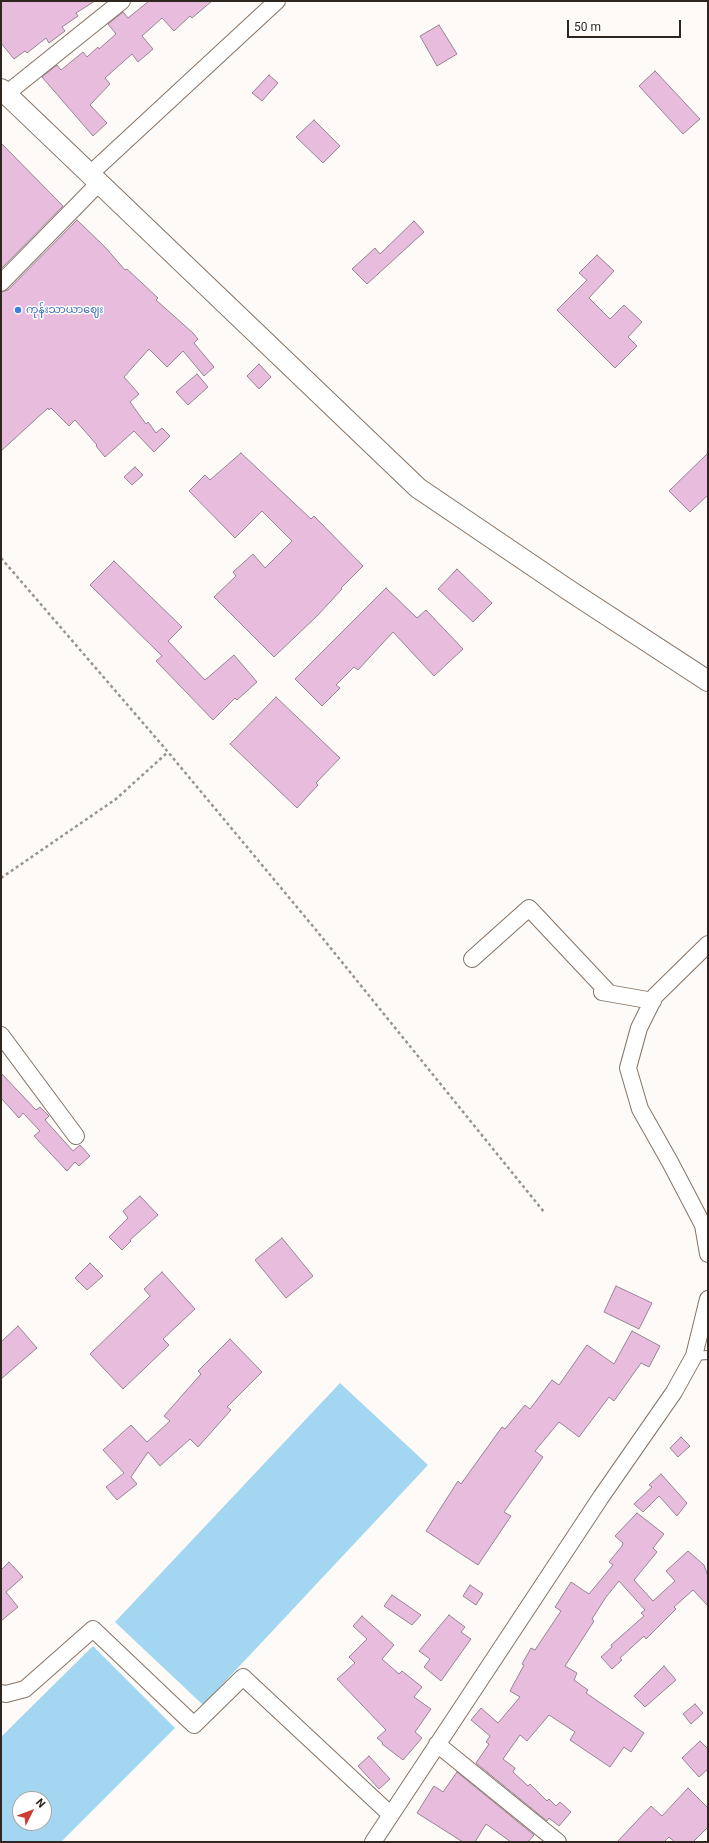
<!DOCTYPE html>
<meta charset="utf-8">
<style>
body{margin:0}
#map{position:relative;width:709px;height:1843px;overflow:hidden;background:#fefaf7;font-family:Roboto,sans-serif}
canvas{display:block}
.frame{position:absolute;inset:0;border:2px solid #2f2620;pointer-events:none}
.north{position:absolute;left:12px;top:1791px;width:40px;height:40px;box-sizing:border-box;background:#fff;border:1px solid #aca8a6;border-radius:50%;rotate:48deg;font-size:11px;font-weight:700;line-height:16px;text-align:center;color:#2f2620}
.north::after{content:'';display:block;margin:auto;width:14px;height:18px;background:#cb3d34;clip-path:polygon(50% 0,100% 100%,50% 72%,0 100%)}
.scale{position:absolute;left:567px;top:20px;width:114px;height:18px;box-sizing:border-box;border:2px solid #2f2620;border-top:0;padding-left:5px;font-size:12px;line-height:14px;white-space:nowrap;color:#2f2620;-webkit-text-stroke:3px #fff;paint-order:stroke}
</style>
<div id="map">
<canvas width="709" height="1843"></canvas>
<div class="frame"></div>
<div class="north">N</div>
<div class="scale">50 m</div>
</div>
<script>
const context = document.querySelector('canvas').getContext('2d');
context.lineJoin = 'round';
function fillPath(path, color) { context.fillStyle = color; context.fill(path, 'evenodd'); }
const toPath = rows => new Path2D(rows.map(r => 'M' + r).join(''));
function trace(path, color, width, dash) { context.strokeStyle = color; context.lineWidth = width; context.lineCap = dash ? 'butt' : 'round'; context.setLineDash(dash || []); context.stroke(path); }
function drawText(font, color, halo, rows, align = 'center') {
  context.font = font + ' Roboto,"Noto Sans Myanmar",sans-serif'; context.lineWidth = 3; context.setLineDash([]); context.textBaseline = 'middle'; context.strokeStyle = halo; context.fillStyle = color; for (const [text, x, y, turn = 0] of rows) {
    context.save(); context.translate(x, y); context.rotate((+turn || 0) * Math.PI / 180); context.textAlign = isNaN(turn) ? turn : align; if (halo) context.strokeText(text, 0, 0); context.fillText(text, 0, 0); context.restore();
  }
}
const water = toPath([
 [340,1383,428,1465,203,1705,115,1622],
 [93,1646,175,1728,61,1842,1,1842,1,1737],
 [20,1799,44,1799,44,1823,20,1823]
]);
const building = toPath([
 [1,1,95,1,76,13,78,16,62,27,65,31,49,43,46,38,27,53,25,51,14,59,1,43,1,1],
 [149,1,212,1,192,18,190,16,174,31,162,18,142,36,153,49,138,62,132,54,105,78,110,84,90,105,107,123,93,136,42,77,57,65,61,70,83,52,87,57,98,47,99,49,116,34,108,24,123,12,128,18,149,1],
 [439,25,457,54,437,66,420,36,439,25],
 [655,71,700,119,683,134,639,86,655,71],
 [269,75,278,83,262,101,252,93,269,75],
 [314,120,340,146,323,163,296,137,314,120],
 [1,143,63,206,1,269,1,143],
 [77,220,105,247,125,270,127,269,158,298,156,300,193,333,198,339,194,343,214,367,204,376,183,351,167,367,149,349,124,377,139,394,130,402,146,424,148,422,156,433,162,428,170,436,154,452,134,431,105,457,96,446,97,445,75,420,69,426,51,408,49,410,48,408,1,451,1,292,8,290,77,220],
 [414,221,424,232,367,284,352,269,375,248,380,254,414,221],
 [597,255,614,271,589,298,610,319,624,305,642,322,628,337,637,346,615,368,557,310,587,280,579,273,597,255],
 [259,364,271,377,259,389,247,376,259,364],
 [197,374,208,387,188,405,176,392,197,374],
 [241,453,311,519,314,516,363,566,341,588,342,589,317,616,274,657,214,597,236,576,233,572,253,554,265,568,292,541,262,511,235,538,189,491,205,475,210,480,241,453],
 [708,453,708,495,690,512,669,491,708,453],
 [135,467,143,475,132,485,124,477,135,467],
 [114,561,182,627,168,641,205,680,234,655,257,682,237,700,235,698,213,720,156,661,162,656,90,585,114,561],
 [457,569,492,603,473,622,438,589,457,569],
 [386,588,417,618,426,610,463,649,434,676,393,632,358,670,354,667,336,685,340,688,322,706,295,679,386,588],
 [276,697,340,758,316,783,318,785,297,808,230,744,276,697],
 [1,1073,36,1110,40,1107,49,1116,45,1120,73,1151,80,1145,90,1156,79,1166,75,1162,67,1171,34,1136,40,1131,23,1113,19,1118,1,1098,1,1073],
 [140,1196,158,1215,130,1240,131,1241,122,1250,109,1237,128,1218,123,1211,140,1196],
 [282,1238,313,1276,286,1298,255,1260,282,1238],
 [90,1263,103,1276,87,1290,75,1278,90,1263],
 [162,1272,195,1309,163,1339,169,1345,123,1389,90,1354,150,1296,144,1289,162,1272],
 [616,1286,652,1303,639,1329,604,1312,616,1286],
 [18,1326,37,1348,1,1379,1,1342,18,1326],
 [632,1331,660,1346,649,1367,641,1363,614,1401,609,1397,579,1437,559,1422,535,1451,543,1457,504,1512,511,1516,478,1565,426,1531,458,1481,461,1484,502,1427,505,1429,525,1405,530,1409,552,1380,559,1385,587,1345,614,1364,632,1331],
 [230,1339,262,1372,227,1407,231,1410,198,1447,190,1439,160,1466,148,1452,131,1477,137,1484,117,1500,106,1487,124,1473,103,1450,131,1425,147,1442,170,1421,164,1416,201,1374,198,1371,230,1339],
 [681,1437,690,1446,678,1457,670,1448,681,1437],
 [661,1474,687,1503,677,1516,659,1496,643,1512,634,1504,652,1487,649,1485,661,1474],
 [637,1513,664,1534,653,1548,657,1552,634,1580,653,1601,675,1581,666,1571,688,1551,704,1565,708,1576,708,1606,693,1590,674,1607,676,1609,646,1639,644,1636,620,1658,622,1660,612,1669,601,1657,612,1647,611,1645,644,1616,641,1613,645,1610,619,1581,606,1597,592,1619,594,1621,565,1666,577,1673,574,1680,588,1690,586,1693,644,1733,631,1752,624,1747,610,1767,570,1740,575,1732,549,1715,527,1741,520,1735,503,1759,515,1768,513,1772,528,1786,530,1784,547,1801,549,1799,556,1806,560,1802,571,1812,559,1826,549,1818,547,1821,476,1763,489,1744,486,1742,490,1736,471,1720,481,1708,498,1723,520,1697,510,1691,524,1665,522,1664,531,1648,535,1650,561,1611,555,1607,562,1596,571,1582,589,1594,613,1565,609,1562,622,1546,623,1543,615,1536,637,1513],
 [9,1562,23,1577,6,1592,18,1607,1,1621,1,1570,9,1562],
 [470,1585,483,1594,476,1605,463,1596,470,1585],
 [392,1595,421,1615,412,1625,384,1606,392,1595],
 [449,1615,465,1627,461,1632,471,1639,441,1681,424,1667,430,1659,419,1651,449,1615],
 [362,1616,394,1645,382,1659,399,1674,402,1671,422,1687,414,1697,431,1709,415,1732,422,1738,403,1760,382,1744,383,1743,377,1738,386,1730,337,1679,355,1663,349,1657,367,1639,353,1626,362,1616],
 [664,1666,676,1680,645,1707,634,1696,664,1666],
 [695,1704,703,1713,691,1724,683,1714,695,1704],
 [700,1741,708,1749,708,1769,699,1777,682,1758,700,1741],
 [369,1756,390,1779,379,1789,358,1766,369,1756],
 [457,1772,534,1835,528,1842,511,1842,486,1824,475,1842,463,1842,417,1813,434,1786,443,1792,457,1772],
 [688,1788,708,1808,708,1827,693,1842,675,1842,669,1837,664,1842,617,1842,651,1806,662,1816,688,1788]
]);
const path = toPath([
 [1,558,168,752,316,930,544,1212],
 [1,878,116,799,168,752]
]);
const service = toPath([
 [694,1356,708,1355]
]);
const minor = toPath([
 [6,94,122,1],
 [90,174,277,1],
 [1,283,99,183],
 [708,944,655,996,639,1028,628,1068,640,1109,670,1162,703,1225,708,1254],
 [472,959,529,908,608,992],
 [602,992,653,1001],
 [1,1035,76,1136],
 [1,1693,6,1694,25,1689,93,1629,194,1725,243,1677,391,1815],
 [437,1744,558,1842],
 [373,1842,601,1497,674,1392,694,1356,708,1299]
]);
const tertiary = toPath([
 [1,89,418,488,570,591,708,681]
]);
const markers = [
 [18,310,4,"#3f7fe0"]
];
const shopNames = [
 ["ကုန်းသာယာဈေး",26,310]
];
fillPath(water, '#a2d6f1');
fillPath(building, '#e7bcdd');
trace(building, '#988493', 1);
trace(service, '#867364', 10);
trace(minor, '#867364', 18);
trace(tertiary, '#867364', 22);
trace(path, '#99938e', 2.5, [3, 3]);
trace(service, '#fff', 8);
trace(minor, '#fff', 16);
trace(tertiary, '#fff', 20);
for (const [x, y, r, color] of markers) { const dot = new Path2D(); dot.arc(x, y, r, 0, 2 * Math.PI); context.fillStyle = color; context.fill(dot); trace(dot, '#fff', 1.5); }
drawText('11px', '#366cbe', '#fff', shopNames, 'left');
</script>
